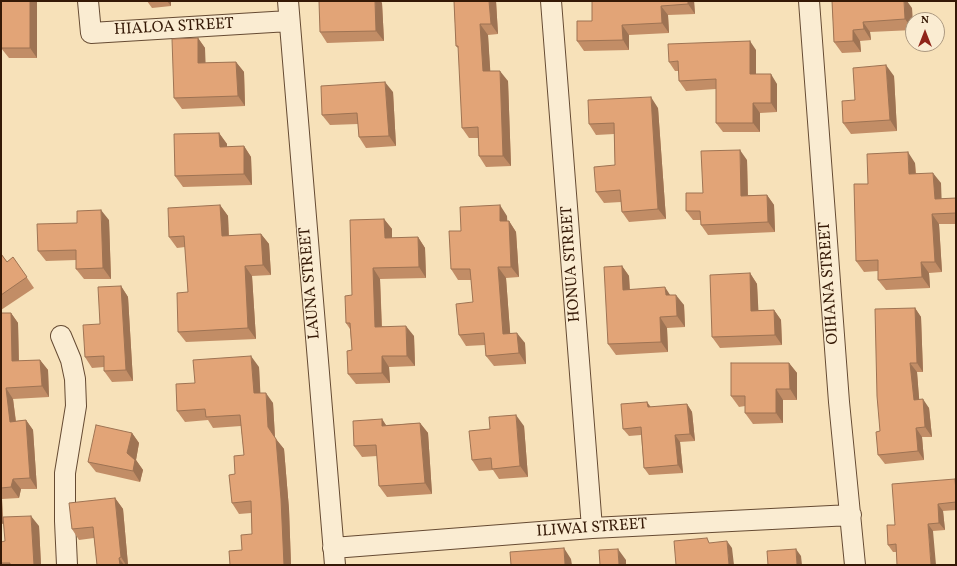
<!DOCTYPE html>
<style>
body{margin:0}
#map{position:relative;width:957px;height:566px;overflow:hidden;background:#f7e1b9;font-family:Vollkorn,serif}
canvas{display:block}
.frame{position:absolute;inset:0;border:2px solid #351906;pointer-events:none}
.north{position:absolute;left:905px;top:12px;width:40px;height:40px;box-sizing:border-box;background:#faecd2;border:1px solid #ab9880;border-radius:50%;rotate:0deg;font-size:11px;font-weight:700;line-height:16px;text-align:center;color:#351906}
.north::after{content:'';display:block;margin:auto;width:14px;height:18px;background:#8f2418;clip-path:polygon(50% 0,100% 100%,50% 72%,0 100%)}
</style>
<div id="map">
<canvas width="957" height="566"></canvas>
<div class="frame"></div>
<div class="north">N</div>
</div>
<script>
const context = document.querySelector('canvas').getContext('2d');
context.lineJoin = 'round';
const toPath = rows => new Path2D(rows.map(r => 'M' + r).join(''));
function trace(path, color, width, dash) { context.strokeStyle = color; context.lineWidth = width; context.lineCap = dash ? 'butt' : 'round'; context.setLineDash(dash || []); context.stroke(path); }
function fillPath(path, color) { context.fillStyle = color; context.fill(path, 'evenodd'); }
function drawText(font, color, halo, rows, align = 'center') {
  context.font = font + ' Vollkorn,serif'; context.lineWidth = 3; context.setLineDash([]); context.textBaseline = 'middle'; context.strokeStyle = halo; context.fillStyle = color; for (const [text, x, y, turn = 0] of rows) {
    context.save(); context.translate(x, y); context.rotate((+turn || 0) * Math.PI / 180); context.textAlign = isNaN(turn) ? turn : align; if (halo) context.strokeText(text, 0, 0); context.fillText(text, 0, 0); context.restore();
  }
}
const minor = toPath([
 [88,1,91,33,289,21],
 [288,1,335,565],
 [551,1,592,528],
 [809,1,839,402,855,565],
 [61,336,71,360,75,379,76,406,65,473,65,521,67,565],
 [333,548,592,528,851,515]
]);
const wall = toPath([
 [1,1,37,1,37,58,9,58,1,48],
 [147,1,171,1,171,6,152,8],
 [454,1,496,1,498,34,488,35,490,71,508,81,511,166,486,167,479,156,478,138,469,138,462,128,459,49,456,46],
 [592,1,694,1,695,14,668,15,669,33,629,35,629,50,584,51,577,41,592,21],
 [832,1,912,8,913,30,870,32,871,40,860,41,861,52,842,53,834,42],
 [382,3,384,41,327,43,320,32],
 [198,38,205,48,205,63,236,62,244,72,245,106,182,109,174,98],
 [756,50,756,74,777,84,777,112,760,113,760,132,723,132,716,123,716,89,686,91,679,81,679,71,675,71,669,62],
 [894,76,897,131,851,134,843,123,855,100],
 [393,92,396,146,366,148,359,137,358,124,330,125,322,115],
 [658,108,666,219,629,222,622,212,621,202,604,203,596,192,615,165,614,134,596,135,589,124],
 [219,133,227,144,227,147,244,146,251,157,252,185,183,187,175,176],
 [747,160,748,195,767,195,774,205,775,232,708,235,701,225,701,220,693,220,686,211,703,193],
 [915,163,916,173,941,183,941,199,956,198,956,224,939,224,942,272,929,273,930,288,886,290,878,280,878,271,864,272,856,261,868,184],
 [220,205,228,216,229,236,261,234,269,244,271,275,252,276,256,339,186,342,178,332,188,292,185,247,177,248,169,237],
 [507,216,507,221,509,221,516,232,519,277,506,278,510,333,525,343,526,364,494,366,486,356,485,345,466,346,459,335,473,302,471,280,458,280,451,269,461,231],
 [384,219,392,229,392,238,418,237,425,248,426,278,380,279,382,326,414,336,415,366,389,367,390,383,356,384,348,374,352,350,350,329,346,323,352,295],
 [109,220,111,279,84,279,76,269,76,260,46,261,38,251,77,223],
 [1,253,7,262,13,257,34,288,1,310],
 [622,266,629,276,630,289,670,295,684,305,685,327,667,328,668,352,616,355,608,344],
 [750,273,757,284,758,310,774,310,781,320,782,345,720,348,712,337],
 [121,286,128,297,133,381,112,382,104,371,104,367,92,368,85,357,100,324],
 [915,308,921,317,923,372,917,372,919,400,929,408,932,437,922,437,924,460,885,464,878,455,880,431],
 [1,313,11,313,18,323,19,361,40,360,48,370,49,397,13,399,16,421,26,420,33,430,37,489,21,489,19,498,2,499,3,524,1,524],
 [789,363,797,373,797,400,783,400,783,423,753,424,745,413,745,406,739,407,731,396],
 [259,367,260,393,273,403,275,438,284,449,289,509,291,565,230,565,242,550,252,534,251,513,239,514,232,503,235,474,244,455,241,426,213,428,208,420,185,422,177,411,195,383],
 [647,402,651,407,687,404,692,412,695,441,680,442,683,473,649,475,644,468,641,435,629,436,623,429],
 [382,419,386,425,420,423,428,433,432,494,387,497,379,486,377,456,362,457,354,446],
 [524,426,528,477,499,479,493,470,479,471,472,460],
 [132,433,139,443,136,460,143,470,140,482,96,472,88,462],
 [956,480,956,510,943,511,945,530,933,531,896,552,893,552,888,545],
 [115,498,123,509,128,565,97,565,94,538,79,540,72,529],
 [39,526,41,565,1,565,5,541]
]);
const shadedWall = toPath([
 [30,1,37,1,37,58,30,48],
 [167,1,171,1,171,6],
 [375,1,381,1,382,3,384,41,376,31],
 [489,1,496,1,498,34,491,24],
 [688,1,694,1,695,14,688,4],
 [904,1,907,1,912,8,913,30,905,19],
 [661,6,668,15,669,33,662,23],
 [863,22,870,32,871,40,864,29],
 [480,24,488,35,491,82,483,71],
 [622,25,629,35,629,50,623,40],
 [853,30,860,41,861,52,853,41],
 [198,38,205,48,206,74,198,63],
 [750,41,756,50,756,84,750,74],
 [236,62,244,72,245,106,238,96],
 [886,65,894,76,897,131,890,120],
 [500,71,508,81,511,166,503,156],
 [771,74,777,84,777,112,771,103],
 [385,82,393,92,396,146,389,136],
 [651,97,658,108,666,219,658,209],
 [753,103,760,113,760,132,753,123],
 [219,133,227,144,227,158,220,147],
 [244,146,251,157,252,185,244,174],
 [740,150,747,160,748,206,741,196],
 [908,152,915,163,916,184,909,174],
 [933,173,941,183,942,209,935,199],
 [767,195,774,205,775,232,768,222],
 [220,205,228,216,229,247,222,236],
 [500,205,507,216,508,232,500,221],
 [101,210,109,220,111,279,103,268],
 [932,214,939,224,942,272,935,262],
 [384,219,392,229,392,249,385,238],
 [509,221,516,232,519,277,511,267],
 [261,234,269,244,271,275,263,265],
 [418,237,425,248,426,278,419,267],
 [921,262,929,273,930,288,922,277],
 [245,266,252,276,256,339,248,328],
 [622,266,629,276,630,300,623,290],
 [498,267,506,278,511,344,503,334],
 [373,268,380,279,382,337,375,327],
 [750,273,757,284,759,321,751,311],
 [121,286,128,297,133,381,126,370],
 [665,287,672,298,666,295],
 [676,295,684,305,685,327,677,316],
 [915,308,921,317,923,372,917,363],
 [774,310,781,320,782,345,775,335],
 [11,313,18,323,19,372,12,361],
 [660,317,667,328,668,352,661,342],
 [406,326,414,336,415,366,407,356],
 [517,333,525,343,526,364,519,353],
 [251,356,259,367,261,404,254,393],
 [382,356,389,367,390,383,382,373],
 [40,360,48,370,49,397,42,386],
 [789,363,797,373,797,400,790,389],
 [910,363,917,372,920,409,914,400],
 [6,388,13,399,17,432,10,422],
 [776,389,783,400,783,423,776,413],
 [266,393,273,403,275,438,268,427],
 [923,399,929,408,932,437,925,427],
 [647,402,652,410,648,407],
 [687,404,692,412,695,441,690,434],
 [516,415,524,426,528,477,520,466],
 [382,419,389,430,382,426],
 [26,420,33,430,37,489,30,478],
 [420,423,428,433,432,494,425,483],
 [916,428,922,437,924,460,918,451],
 [132,433,139,443,136,460,143,470,140,482,133,471,127,453],
 [675,435,680,442,683,473,678,465],
 [276,439,284,449,289,509,291,565,284,565],
 [13,479,21,489,19,498,11,487],
 [1,497,2,499,3,524,1,521],
 [115,498,123,509,128,565,126,565,121,557],
 [938,504,943,511,945,530,939,523],
 [31,516,39,526,41,565,34,565],
 [928,524,933,531,936,565,931,565],
 [727,541,732,548,734,565,729,565],
 [564,548,571,559,572,565,565,565],
 [618,549,626,560,626,565,619,565],
 [796,549,801,556,802,565,797,565],
 [119,558,124,565,120,565]
]);
const building = toPath([
 [1,1,30,1,30,48,1,48,1,1],
 [319,1,375,1,376,31,320,32,319,1],
 [454,1,489,1,491,24,480,24,483,71,500,71,503,156,479,156,478,127,462,128,458,46,456,46,454,1],
 [592,1,688,1,688,4,661,6,662,23,622,25,623,40,577,41,577,21,592,21,592,1],
 [832,1,904,1,905,19,863,22,864,29,853,30,853,41,834,42,832,1],
 [198,38,198,63,236,62,238,96,174,98,172,39,198,38],
 [750,41,750,74,771,74,771,103,753,103,753,123,716,123,716,79,679,81,678,61,669,62,668,44,750,41],
 [886,65,890,120,843,123,842,101,855,100,853,68,886,65],
 [385,82,389,136,359,137,357,113,322,115,321,86,385,82],
 [651,97,658,209,622,212,620,190,596,192,594,167,615,165,614,123,589,124,588,100,651,97],
 [219,133,220,147,244,146,244,174,175,176,174,134,219,133],
 [740,150,741,196,767,195,768,222,701,225,700,211,686,211,686,193,703,193,701,151,740,150],
 [908,152,909,174,933,173,935,199,956,198,956,213,932,214,935,262,921,262,922,277,878,280,878,260,856,261,854,184,868,184,867,154,908,152],
 [220,205,222,236,261,234,263,265,245,266,248,328,178,332,177,293,188,292,184,236,169,237,168,208,220,205],
 [500,205,500,221,509,221,511,267,498,267,503,334,517,333,519,353,486,356,484,333,459,335,456,304,473,302,470,269,451,269,449,231,461,231,460,207,500,205],
 [101,210,103,268,76,269,76,250,38,251,37,224,77,223,77,211,101,210],
 [384,219,385,238,418,237,419,267,373,268,375,327,406,326,407,356,382,356,382,373,348,374,347,351,352,350,350,323,346,323,345,296,352,295,350,220,384,219],
 [1,254,7,262,13,257,27,277,1,295,1,254],
 [622,266,623,290,665,287,666,295,676,295,677,316,660,317,661,342,608,344,604,267,622,266],
 [750,273,751,311,774,310,775,335,712,337,710,275,750,273],
 [121,286,126,370,104,371,104,356,85,357,83,325,100,324,98,287,121,286],
 [915,308,917,363,910,363,914,400,923,399,925,427,916,428,918,451,878,455,876,432,880,431,877,396,875,309,915,308],
 [1,313,11,313,12,361,40,360,42,386,6,388,10,422,26,420,30,478,13,479,11,487,1,488,1,313],
 [251,356,254,393,266,393,268,427,276,439,281,499,284,565,230,565,229,551,242,550,241,535,252,534,251,501,232,503,229,475,235,474,234,456,244,455,240,415,206,417,205,409,177,411,176,384,195,383,193,360,251,356],
 [731,363,789,363,790,389,776,389,776,413,745,413,745,396,731,396,731,363],
 [647,402,648,407,687,404,690,434,675,435,678,465,644,468,641,427,623,429,621,404,647,402],
 [516,415,520,466,492,469,491,458,472,460,469,431,490,429,489,417,516,415],
 [382,419,382,426,420,423,425,483,379,486,376,445,354,446,353,421,382,419],
 [96,425,132,433,127,453,135,460,133,471,88,462,96,425],
 [955,479,956,491,956,502,938,504,939,523,928,524,931,565,897,565,896,544,888,545,887,525,895,525,892,484,955,479],
 [115,498,121,557,119,558,120,565,97,565,93,527,72,529,69,503,115,498],
 [31,516,34,565,10,565,10,563,1,563,1,542,5,541,3,517,31,516],
 [707,538,709,543,727,541,729,565,676,565,674,541,707,538],
 [564,548,565,565,511,565,510,552,564,548],
 [618,549,619,565,600,565,599,550,618,549],
 [796,549,797,565,768,565,767,551,796,549]
]);
const streetNames = [
 ["HIALOA STREET",174,28,-3],
 ["HONUA STREET",572,264,-94],
 ["LAUNA STREET",311,283,-95],
 ["OIHANA STREET",830,283,-94],
 ["ILIWAI STREET",592,529,-4]
];
trace(minor, '#664b33', 22);
trace(minor, '#faecd2', 20);
fillPath(wall, '#c28d66');
fillPath(shadedWall, '#9e7353');
fillPath(building, '#e2a477');
trace(building, '#9e7353', 1);
drawText('16px', '#351906', '#faecd2', streetNames);
</script>
